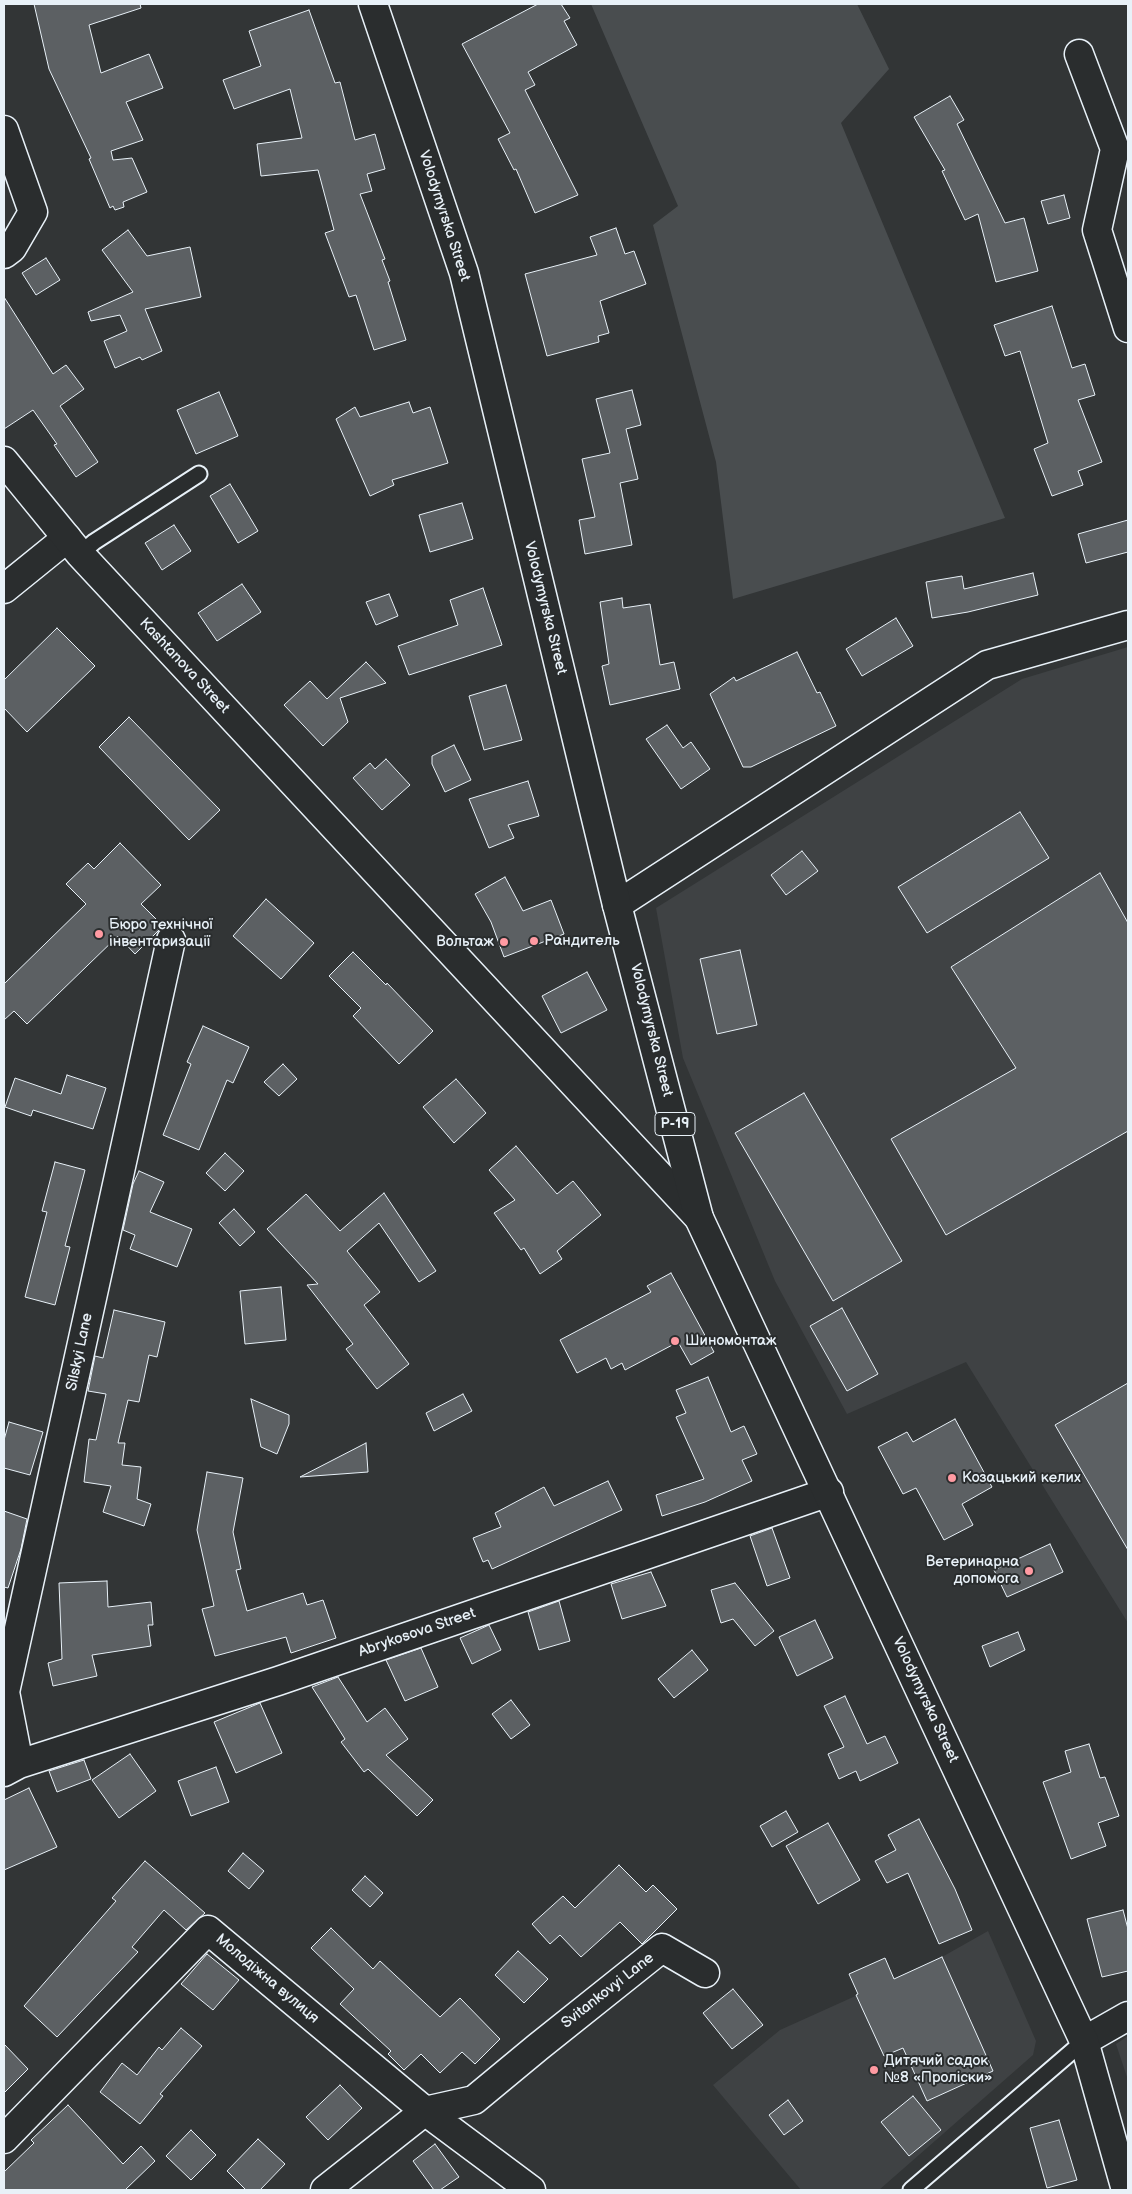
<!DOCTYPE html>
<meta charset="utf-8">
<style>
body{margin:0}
#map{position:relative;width:1132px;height:2194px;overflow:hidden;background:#323536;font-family:"Balsamiq Sans",sans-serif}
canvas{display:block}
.frame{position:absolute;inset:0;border:5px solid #e8f1f8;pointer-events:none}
</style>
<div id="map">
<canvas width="1132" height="2194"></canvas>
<div class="frame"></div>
</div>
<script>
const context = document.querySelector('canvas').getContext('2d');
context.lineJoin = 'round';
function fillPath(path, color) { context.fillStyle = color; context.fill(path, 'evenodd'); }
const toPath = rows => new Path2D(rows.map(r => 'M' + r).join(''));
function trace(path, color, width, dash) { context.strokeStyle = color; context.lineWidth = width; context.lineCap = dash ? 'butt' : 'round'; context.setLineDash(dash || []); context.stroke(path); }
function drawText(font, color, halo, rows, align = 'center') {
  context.font = font + ' "Balsamiq Sans",sans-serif'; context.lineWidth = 4; context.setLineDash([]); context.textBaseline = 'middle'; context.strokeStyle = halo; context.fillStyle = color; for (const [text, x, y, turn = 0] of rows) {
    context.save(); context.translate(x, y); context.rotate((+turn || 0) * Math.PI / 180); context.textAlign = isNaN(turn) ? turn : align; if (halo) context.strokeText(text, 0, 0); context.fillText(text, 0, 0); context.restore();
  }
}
const built = toPath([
 [1128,647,1128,1623,966,1362,847,1414,775,1281,683,1058,656,908,1022,679],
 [988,1931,1036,2041,1033,2055,879,2190,801,2190,713,2085,780,2030,942,1957],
 [1128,2036,1128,2080,1116,2044]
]);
const green = toPath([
 [591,4,857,4,889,69,841,123,1005,518,733,599,716,462,653,225,678,206]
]);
const building = toPath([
 [34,4,140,4,141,8,89,25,101,73,149,54,163,88,126,102,143,140,111,151,113,160,132,158,147,192,123,202,124,207,115,210,113,206,110,208,89,159,91,158,49,69,34,4],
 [538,4,561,4,570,18,564,21,577,45,528,72,535,85,525,90,578,195,535,213,516,169,514,170,498,139,510,133,462,44,538,4],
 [309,10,335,83,340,82,355,140,375,134,385,169,367,174,372,191,360,194,385,259,382,260,390,281,388,282,406,340,374,350,356,295,349,297,325,233,334,230,318,170,261,176,257,144,302,138,290,89,234,109,223,80,261,66,249,31,309,10],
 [950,96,964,120,957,124,1005,223,1024,218,1038,271,996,282,978,214,965,220,942,171,945,170,914,117,950,96],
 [1064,195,1070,218,1048,224,1041,201,1064,195],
 [616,228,625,254,634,251,646,284,600,301,609,333,598,336,599,342,547,356,525,274,597,255,590,237,616,228],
 [128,230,147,256,190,247,201,297,145,309,162,351,142,360,140,357,115,368,104,341,127,331,120,315,91,321,88,312,133,292,102,250,128,230],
 [46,258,60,280,36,295,22,273,46,258],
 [4,297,53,374,66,365,84,389,60,406,98,462,76,477,54,445,57,444,33,410,4,429,4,297],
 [1052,306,1072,368,1085,364,1095,395,1078,400,1102,462,1078,471,1083,485,1052,496,1034,449,1048,443,1020,351,1005,356,994,325,1052,306],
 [632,390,641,425,626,429,638,479,620,483,632,545,585,554,579,520,595,517,582,459,610,453,596,399,632,390],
 [219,392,238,436,196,454,177,410,219,392],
 [409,402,413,413,430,407,448,463,392,480,394,485,370,496,336,419,355,407,360,417,409,402],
 [230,484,258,531,238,543,210,496,230,484],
 [462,503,473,539,430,552,419,515,462,503],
 [1128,520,1128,552,1086,563,1078,534,1128,520],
 [174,525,191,551,162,570,145,543,174,525],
 [1033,573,1038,595,968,612,932,618,926,582,962,576,964,589,1033,573],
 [242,584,261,612,217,641,198,613,242,584],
 [483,588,502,645,409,675,398,646,458,625,450,600,483,588],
 [389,594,398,616,376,625,366,602,389,594],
 [622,598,623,608,650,604,660,665,674,662,680,689,610,705,602,666,609,664,600,602,622,598],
 [896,618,913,646,862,676,846,649,896,618],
 [57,628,95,666,27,732,4,708,4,680,57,628],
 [797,652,817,693,820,692,836,726,751,767,743,767,710,694,734,677,736,681,797,652],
 [366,662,386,683,340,698,348,722,323,746,284,705,310,681,327,699,366,662],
 [506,685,522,740,484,750,469,696,506,685],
 [129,717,220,810,189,840,99,747,129,717],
 [667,725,683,748,691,742,710,769,681,789,646,739,667,725],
 [454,745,471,780,445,792,432,764,432,756,454,745],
 [386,759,410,785,382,810,353,778,370,763,375,769,386,759],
 [528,781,539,816,508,825,514,838,489,848,469,799,528,781],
 [1020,812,1049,858,927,933,898,887,1020,812],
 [120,843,161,885,141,904,163,926,135,954,118,936,27,1024,14,1011,4,1020,4,984,86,904,66,884,88,863,94,869,120,843],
 [802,851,818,871,786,895,771,875,802,851],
 [1100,873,1128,923,1128,1131,946,1235,891,1139,1016,1068,951,967,1100,873],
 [505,877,523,911,551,900,564,934,504,957,491,922,475,894,505,877],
 [266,899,314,943,281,979,233,936,266,899],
 [740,950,757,1025,717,1034,700,959,740,950],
 [353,952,386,985,387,983,433,1031,399,1064,353,1016,361,1008,329,976,353,952],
 [587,972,607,1010,561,1033,542,996,587,972],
 [203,1026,249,1047,233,1083,227,1080,199,1150,163,1135,191,1064,187,1062,203,1026],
 [283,1064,297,1079,279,1096,264,1082,283,1064],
 [67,1075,106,1088,93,1129,33,1110,31,1116,5,1107,15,1078,61,1094,67,1075],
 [456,1079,486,1113,454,1143,423,1107,456,1079],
 [804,1093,902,1261,833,1301,735,1133,804,1093],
 [516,1146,557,1194,573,1181,601,1215,557,1251,562,1259,540,1274,524,1248,521,1250,494,1213,515,1200,489,1170,516,1146],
 [225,1153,244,1171,225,1191,206,1173,225,1153],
 [55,1162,85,1170,65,1246,70,1247,55,1305,25,1297,47,1212,42,1211,55,1162],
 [139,1171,164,1182,150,1212,192,1229,177,1267,130,1249,135,1235,123,1230,133,1184,139,1171],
 [384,1193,436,1271,419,1282,379,1223,347,1251,380,1292,364,1305,409,1364,377,1389,346,1349,353,1344,307,1285,318,1284,267,1229,306,1194,340,1231,384,1193],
 [234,1209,255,1232,240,1246,219,1223,234,1209],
 [671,1273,714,1352,691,1365,678,1342,625,1370,622,1363,611,1369,606,1358,577,1373,560,1340,651,1292,647,1286,671,1273],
 [281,1287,286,1340,245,1344,240,1291,281,1287],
 [842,1308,878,1374,847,1391,810,1326,842,1308],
 [114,1310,165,1322,157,1357,149,1355,139,1402,128,1400,118,1443,125,1443,122,1465,141,1467,137,1499,151,1504,144,1526,103,1512,111,1486,84,1482,89,1439,96,1440,106,1394,88,1391,95,1356,103,1358,114,1310],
 [708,1377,731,1432,744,1426,757,1454,742,1460,752,1481,705,1502,662,1516,656,1495,704,1479,676,1417,686,1413,676,1390,708,1377],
 [1128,1383,1128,1550,1055,1425,1128,1383],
 [463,1394,472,1411,434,1431,426,1413,463,1394],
 [251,1399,289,1415,289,1424,277,1454,261,1447,251,1399],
 [955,1419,992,1487,962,1504,973,1525,944,1540,916,1488,903,1494,878,1447,907,1432,913,1442,955,1419],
 [9,1422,43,1432,30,1475,4,1468,4,1440,9,1422],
 [366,1443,368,1472,300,1477,366,1443],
 [207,1472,243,1478,233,1532,241,1569,236,1570,247,1611,303,1593,307,1605,323,1600,336,1638,291,1653,286,1637,215,1656,202,1609,214,1606,197,1530,207,1472],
 [608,1481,622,1510,492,1569,488,1560,483,1562,473,1538,501,1527,495,1513,544,1487,554,1506,608,1481],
 [4,1511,27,1519,21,1549,8,1588,4,1587,4,1511],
 [772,1528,790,1578,767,1586,750,1536,772,1528],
 [1050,1544,1063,1572,1007,1597,994,1570,1050,1544],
 [651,1572,666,1606,622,1619,611,1584,651,1572],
 [107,1581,108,1607,151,1602,153,1625,148,1625,151,1646,92,1655,97,1676,53,1686,48,1663,62,1659,59,1583,107,1581],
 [735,1583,774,1631,755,1646,733,1619,721,1623,711,1590,735,1583],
 [559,1601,570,1641,539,1650,528,1612,559,1601],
 [815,1620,833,1658,797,1676,779,1637,815,1620],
 [489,1625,501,1650,472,1664,460,1638,489,1625],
 [1018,1632,1025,1650,990,1667,982,1646,1018,1632],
 [421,1648,438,1687,405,1701,386,1660,421,1648],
 [692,1650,708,1670,674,1698,658,1679,692,1650],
 [338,1677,367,1722,385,1708,408,1739,386,1755,433,1800,417,1816,368,1769,364,1772,341,1742,345,1739,312,1687,338,1677],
 [845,1696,867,1744,885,1736,898,1763,860,1781,856,1771,839,1779,828,1754,844,1747,824,1706,845,1696],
 [511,1700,530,1725,511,1739,492,1714,511,1700],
 [260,1703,282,1753,236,1773,214,1722,260,1703],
 [1089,1744,1100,1778,1105,1777,1119,1816,1098,1823,1106,1846,1071,1859,1043,1782,1071,1772,1065,1751,1089,1744],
 [130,1754,156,1791,119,1818,92,1780,130,1754],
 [84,1760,91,1779,57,1792,49,1771,84,1760],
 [216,1767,229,1802,191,1816,178,1781,216,1767],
 [29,1788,57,1847,4,1870,4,1800,29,1788],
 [786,1811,798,1832,772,1847,760,1826,786,1811],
 [919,1819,955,1889,972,1930,939,1944,908,1873,887,1883,875,1861,896,1850,888,1835,919,1819],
 [828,1823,860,1880,818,1904,786,1846,828,1823],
 [243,1853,264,1871,249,1889,228,1871,243,1853],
 [145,1861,205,1913,186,1930,164,1910,132,1947,138,1952,57,2037,24,2006,116,1901,112,1898,145,1861],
 [619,1865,646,1892,653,1885,677,1909,642,1944,620,1922,581,1957,560,1935,550,1944,532,1924,563,1896,575,1908,619,1865],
 [365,1876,383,1893,370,1907,352,1890,365,1876],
 [1123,1910,1128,1929,1128,1971,1102,1977,1087,1919,1123,1910],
 [331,1928,373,1969,380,1961,440,2017,460,1998,500,2039,475,2064,462,2052,440,2073,421,2054,404,2070,388,2054,391,2051,340,2004,354,1989,311,1948,331,1928],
 [518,1951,548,1979,524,2003,495,1975,518,1951],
 [207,1954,239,1980,213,2010,181,1984,207,1954],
 [942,1957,993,2071,927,2101,903,2048,884,2056,856,1995,858,1994,849,1974,885,1958,894,1979,942,1957],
 [733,1989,763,2025,732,2049,703,2013,733,1989],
 [181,2028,202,2046,160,2094,163,2096,140,2124,100,2092,122,2063,137,2075,159,2047,162,2050,181,2028],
 [4,2044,28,2069,4,2093,4,2044],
 [340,2085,362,2108,328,2140,306,2117,340,2085],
 [913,2096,941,2130,909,2156,881,2122,913,2096],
 [788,2100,803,2121,784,2135,769,2115,788,2100],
 [68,2105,123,2164,141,2146,155,2161,125,2190,4,2190,4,2172,34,2143,31,2140,68,2105],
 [1059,2120,1077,2180,1047,2188,1030,2128,1059,2120],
 [191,2130,216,2155,191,2180,166,2156,191,2130],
 [258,2139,285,2164,260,2190,246,2190,227,2171,258,2139],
 [435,2144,459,2177,440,2190,434,2190,413,2161,435,2144]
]);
const lane = toPath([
 [80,554,94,542,199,474],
 [911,2190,1084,2041]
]);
const street = toPath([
 [1079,54,1115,149,1097,230,1128,328],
 [4,130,33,212,12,248,4,254],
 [4,589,67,538],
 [617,905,987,665,1128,625],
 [19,1764,5,1692,171,940],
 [4,1772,19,1764,278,1681,829,1492],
 [1084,2041,1128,2016],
 [4,2139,208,1930,425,2111,531,2190],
 [325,2190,425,2111,474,2100,538,2047,662,1948,705,1973]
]);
const secondary = toPath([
 [4,461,80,554,699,1218]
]);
const primary = toPath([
 [373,4,464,273,617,905,699,1218,1084,2041,1126,2190]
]);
const markers = [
 [99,934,5,"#ff9aa2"],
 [534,941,5,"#ff9aa2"],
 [504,942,5,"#ff9aa2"],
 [675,1341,5,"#ff9aa2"],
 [952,1478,5,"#ff9aa2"],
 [1029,1571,5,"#ff9aa2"],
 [874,2070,5,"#ff9aa2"]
];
const shields = [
 [675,1124,40]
];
const shieldNames = [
 ["Р-19",675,1124]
];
const streetNames = [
 ["Volodymyrska Street",444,216,72],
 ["Volodymyrska Street",545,608,76],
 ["Kashtanova Street",184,666,47],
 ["Volodymyrska Street",651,1030,76],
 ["Silskyi Lane",80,1352,-78],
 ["Abrykosova Street",417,1633,-19],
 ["Volodymyrska Street",925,1700,65],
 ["Молодіжна вулиця",267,1979,40],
 ["Svitankovyi Lane",608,1991,-38]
];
const poiNames = [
 ["Бюро технічної",109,925],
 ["інвентаризації",109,942],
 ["Рандитель",544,941],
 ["Вольтаж",494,942,"right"],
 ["Шиномонтаж",685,1341],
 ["Козацький келих",962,1478],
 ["Ветеринарна",1019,1562,"right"],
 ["допомога",1019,1579,"right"],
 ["Дитячий садок",884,2061],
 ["№8 «Проліски»",884,2078]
];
fillPath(built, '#3f4244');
fillPath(green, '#494d4f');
fillPath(building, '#5c6063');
trace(building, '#e8f1f8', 1);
trace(lane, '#e8f1f8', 19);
trace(street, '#e8f1f8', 31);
trace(secondary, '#e8f1f8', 31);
trace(primary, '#e8f1f8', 31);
trace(lane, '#2a2d2e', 15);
trace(street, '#2a2d2e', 28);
trace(secondary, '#2a2d2e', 28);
trace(primary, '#2a2d2e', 28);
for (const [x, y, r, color] of markers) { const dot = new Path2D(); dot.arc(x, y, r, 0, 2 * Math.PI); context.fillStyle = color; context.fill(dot); trace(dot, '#2a2d2e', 2); }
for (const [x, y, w] of shields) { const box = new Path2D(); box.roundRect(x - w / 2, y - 11.5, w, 23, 4); context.fillStyle = '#2a2d2e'; context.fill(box); trace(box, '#e8f1f8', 1); }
drawText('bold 14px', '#e8f1f8', null, shieldNames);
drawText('15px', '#e8f1f8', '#2a2d2e', streetNames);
drawText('15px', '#e8f1f8', '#2a2d2e', poiNames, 'left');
</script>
